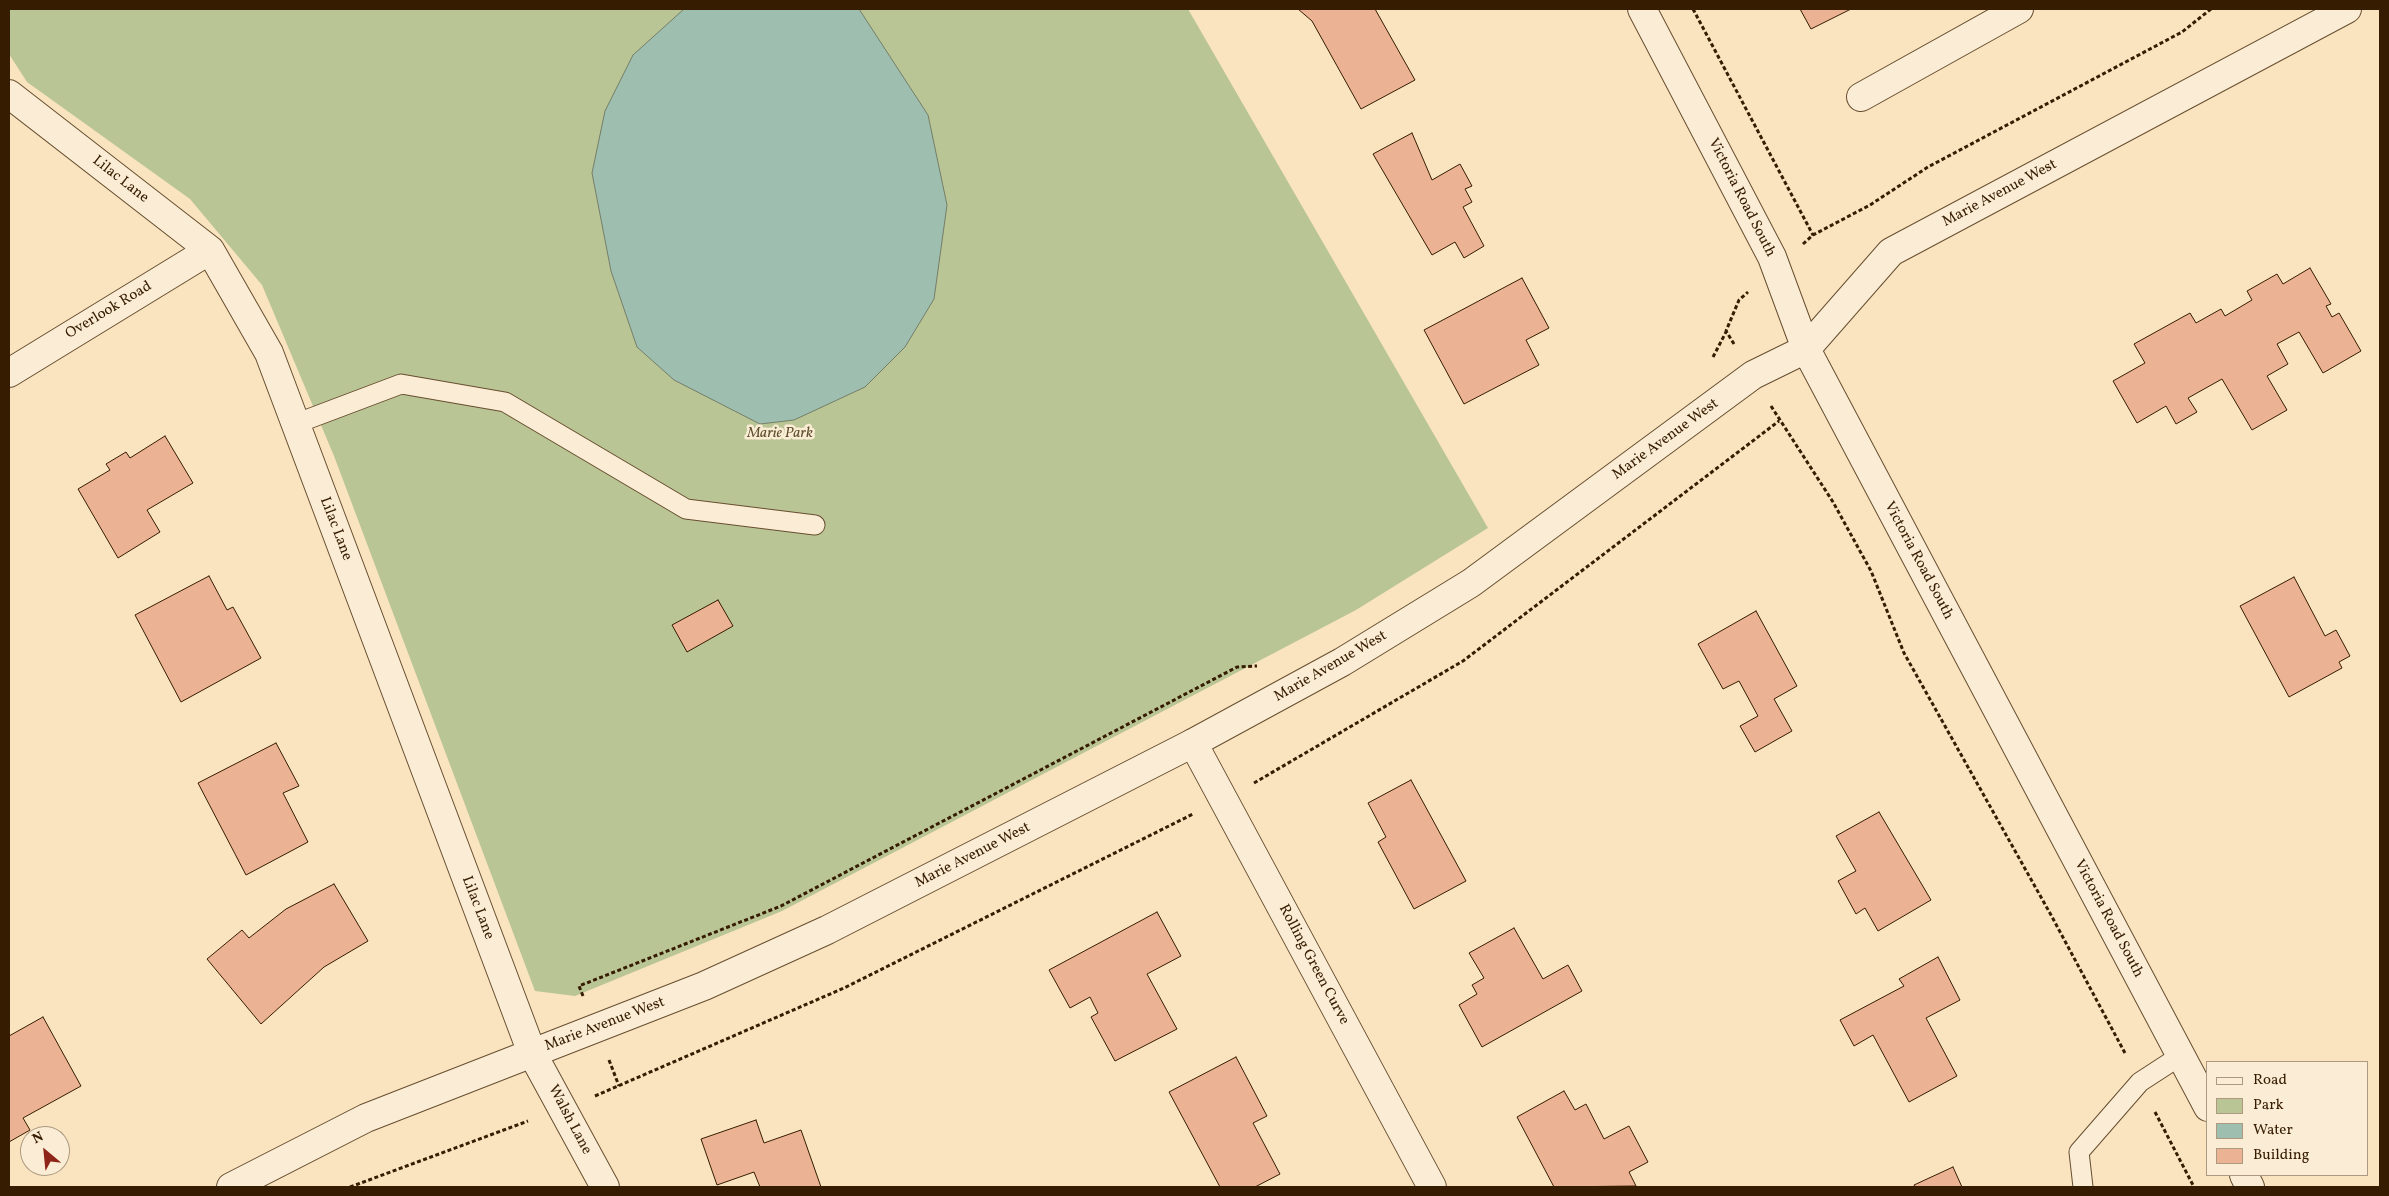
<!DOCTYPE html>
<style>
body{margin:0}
#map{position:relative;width:2389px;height:1196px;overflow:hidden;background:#f9e4bf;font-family:Vollkorn,serif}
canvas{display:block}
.frame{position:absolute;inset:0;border:10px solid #361c00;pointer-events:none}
.legend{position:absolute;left:2206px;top:1061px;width:162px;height:115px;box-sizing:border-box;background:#fbedd5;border:1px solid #ac9980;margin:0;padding:6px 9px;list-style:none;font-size:15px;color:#361c00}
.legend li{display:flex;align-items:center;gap:10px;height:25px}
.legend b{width:25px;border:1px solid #ac9980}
.north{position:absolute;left:20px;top:1126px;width:50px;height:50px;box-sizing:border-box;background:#fbedd5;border:1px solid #ac9980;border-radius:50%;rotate:332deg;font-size:14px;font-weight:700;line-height:20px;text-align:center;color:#361c00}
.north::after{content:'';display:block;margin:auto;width:18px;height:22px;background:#8f2418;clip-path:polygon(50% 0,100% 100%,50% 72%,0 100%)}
</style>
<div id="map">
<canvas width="2389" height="1196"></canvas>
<div class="frame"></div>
<ul class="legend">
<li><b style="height:6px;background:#fbedd5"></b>Road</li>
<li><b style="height:14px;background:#bac595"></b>Park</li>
<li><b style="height:14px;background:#9ebfaf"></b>Water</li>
<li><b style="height:14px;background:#ebb294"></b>Building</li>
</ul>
<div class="north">N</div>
</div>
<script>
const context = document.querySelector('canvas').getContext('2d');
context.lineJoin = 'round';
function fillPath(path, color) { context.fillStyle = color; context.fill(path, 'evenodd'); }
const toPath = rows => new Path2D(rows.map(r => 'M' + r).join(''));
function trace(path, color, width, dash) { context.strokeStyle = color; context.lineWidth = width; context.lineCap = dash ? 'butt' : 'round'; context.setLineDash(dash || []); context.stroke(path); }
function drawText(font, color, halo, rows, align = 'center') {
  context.font = font + ' Vollkorn,serif'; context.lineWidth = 5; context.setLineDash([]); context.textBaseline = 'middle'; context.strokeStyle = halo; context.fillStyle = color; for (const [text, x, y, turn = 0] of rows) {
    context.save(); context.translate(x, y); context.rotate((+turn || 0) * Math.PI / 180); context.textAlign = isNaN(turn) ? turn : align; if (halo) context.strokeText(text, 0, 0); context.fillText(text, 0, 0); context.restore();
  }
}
const green = toPath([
 [9,9,1188,9,1488,528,1356,610,782,911,575,996,535,991,334,456,262,285,190,199,27,82,9,54]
]);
const water = toPath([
 [684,9,859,9,928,115,947,205,934,299,905,347,865,387,794,420,760,424,674,380,637,347,611,271,592,173,605,111,633,55,684,9]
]);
const building = toPath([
 [1298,9,1375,9,1415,80,1361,109,1312,21,1298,9],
 [1800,9,1851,9,1811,29,1800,9],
 [1412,133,1432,180,1460,164,1472,186,1465,189,1472,202,1463,207,1484,246,1464,258,1455,242,1432,255,1373,154,1412,133],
 [2310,268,2331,304,2326,306,2332,317,2339,313,2361,351,2323,373,2299,332,2277,344,2288,364,2267,376,2287,410,2252,430,2222,379,2188,398,2197,412,2176,424,2166,406,2137,423,2113,381,2145,363,2134,344,2190,313,2196,323,2221,309,2225,316,2252,300,2247,291,2277,274,2283,284,2310,268],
 [1522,278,1549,328,1526,340,1539,365,1464,404,1424,330,1522,278],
 [165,436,193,483,147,510,160,532,118,558,78,489,110,470,106,464,126,452,130,458,165,436],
 [209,576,227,610,233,607,261,658,181,702,135,615,209,576],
 [2294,577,2325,636,2336,630,2350,656,2339,662,2342,668,2289,697,2240,606,2294,577],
 [718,600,733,626,687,652,672,625,718,600],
 [1756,611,1797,686,1774,699,1792,731,1755,752,1740,726,1758,716,1739,681,1723,689,1698,644,1756,611],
 [276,743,299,786,283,793,308,842,246,875,198,783,276,743],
 [1411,780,1466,881,1414,909,1378,842,1386,837,1368,803,1411,780],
 [1879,812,1931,900,1878,931,1865,908,1856,914,1838,881,1856,871,1836,836,1879,812],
 [334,884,368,941,324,967,261,1024,207,959,242,930,249,938,286,909,334,884],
 [1157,912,1181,956,1147,974,1177,1029,1115,1061,1091,1017,1098,1013,1090,997,1070,1008,1049,970,1157,912],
 [1514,928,1543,979,1568,965,1582,991,1482,1047,1459,1005,1477,994,1472,985,1484,978,1469,953,1514,928],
 [1938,957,1960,1000,1926,1018,1957,1076,1909,1102,1873,1035,1854,1046,1840,1020,1904,986,1899,979,1938,957],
 [43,1017,81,1086,23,1118,30,1130,9,1142,9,1036,43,1017],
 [1236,1057,1267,1116,1253,1123,1280,1174,1255,1187,1220,1187,1169,1092,1236,1057],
 [1564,1091,1575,1110,1586,1104,1604,1139,1629,1126,1648,1162,1629,1172,1636,1186,1554,1187,1517,1117,1564,1091],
 [756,1120,764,1143,801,1130,821,1187,760,1187,754,1172,717,1185,701,1139,756,1120],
 [1953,1167,1962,1187,1915,1187,1914,1185,1953,1167]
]);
const path = toPath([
 [1693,9,1813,235],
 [1803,244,1813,235,1870,205,1928,167,2182,32,2211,9],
 [1734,344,1726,331,1739,300,1748,292],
 [1713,357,1726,332],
 [1771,406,1833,502,1871,571,1904,653,2051,915,2126,1055],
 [1254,783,1463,661,1779,421],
 [583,996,579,986,781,906,1237,667,1257,666],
 [609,1060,619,1086],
 [595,1096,844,988,1193,814],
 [2155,1112,2194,1187],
 [350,1187,528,1121]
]);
const service = toPath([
 [295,424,401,384,505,402,686,509,815,525],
 [2083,1187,2079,1152,2140,1082,2180,1056]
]);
const minor = toPath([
 [9,94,210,250,269,353,532,1053,605,1187],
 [1861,97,2019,9],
 [9,373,210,250],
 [1193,743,1432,1187]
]);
const tertiary = toPath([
 [1642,9,1772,257,1806,349,2208,1107],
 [2244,1175,2250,1187],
 [231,1187,366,1118,704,986,827,930,1193,743,1342,662,1471,583,1753,375,1806,349,1891,252,2347,9]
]);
const streetNames = [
 ["Lilac Lane",120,180,38],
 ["Marie Avenue West",2000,194,-28],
 ["Victoria Road South",1741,198,63],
 ["Overlook Road",109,311,-31],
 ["Marie Avenue West",1666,440,-36],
 ["Lilac Lane",335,529,69],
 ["Victoria Road South",1918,561,62],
 ["Marie Avenue West",1331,667,-30],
 ["Marie Avenue West",973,856,-27],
 ["Lilac Lane",477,908,69],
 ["Victoria Road South",2108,919,62],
 ["Rolling Green Curve",1313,965,62],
 ["Marie Avenue West",605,1025,-21],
 ["Walsh Lane",569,1120,62]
];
const parkNames = [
 ["Marie Park",780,434]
];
fillPath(green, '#bac595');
fillPath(water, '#9ebfaf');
trace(water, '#747e69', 1);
fillPath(building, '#ebb294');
trace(building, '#361c00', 1);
trace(service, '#674e30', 21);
trace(minor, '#674e30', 30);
trace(tertiary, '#674e30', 30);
trace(path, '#361c00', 3, [4, 2.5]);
trace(service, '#fbedd5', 19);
trace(minor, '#fbedd5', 28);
trace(tertiary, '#fbedd5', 28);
drawText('15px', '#361c00', '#fbedd5', streetNames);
drawText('italic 15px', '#5e4f2d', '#fbedd5', parkNames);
</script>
